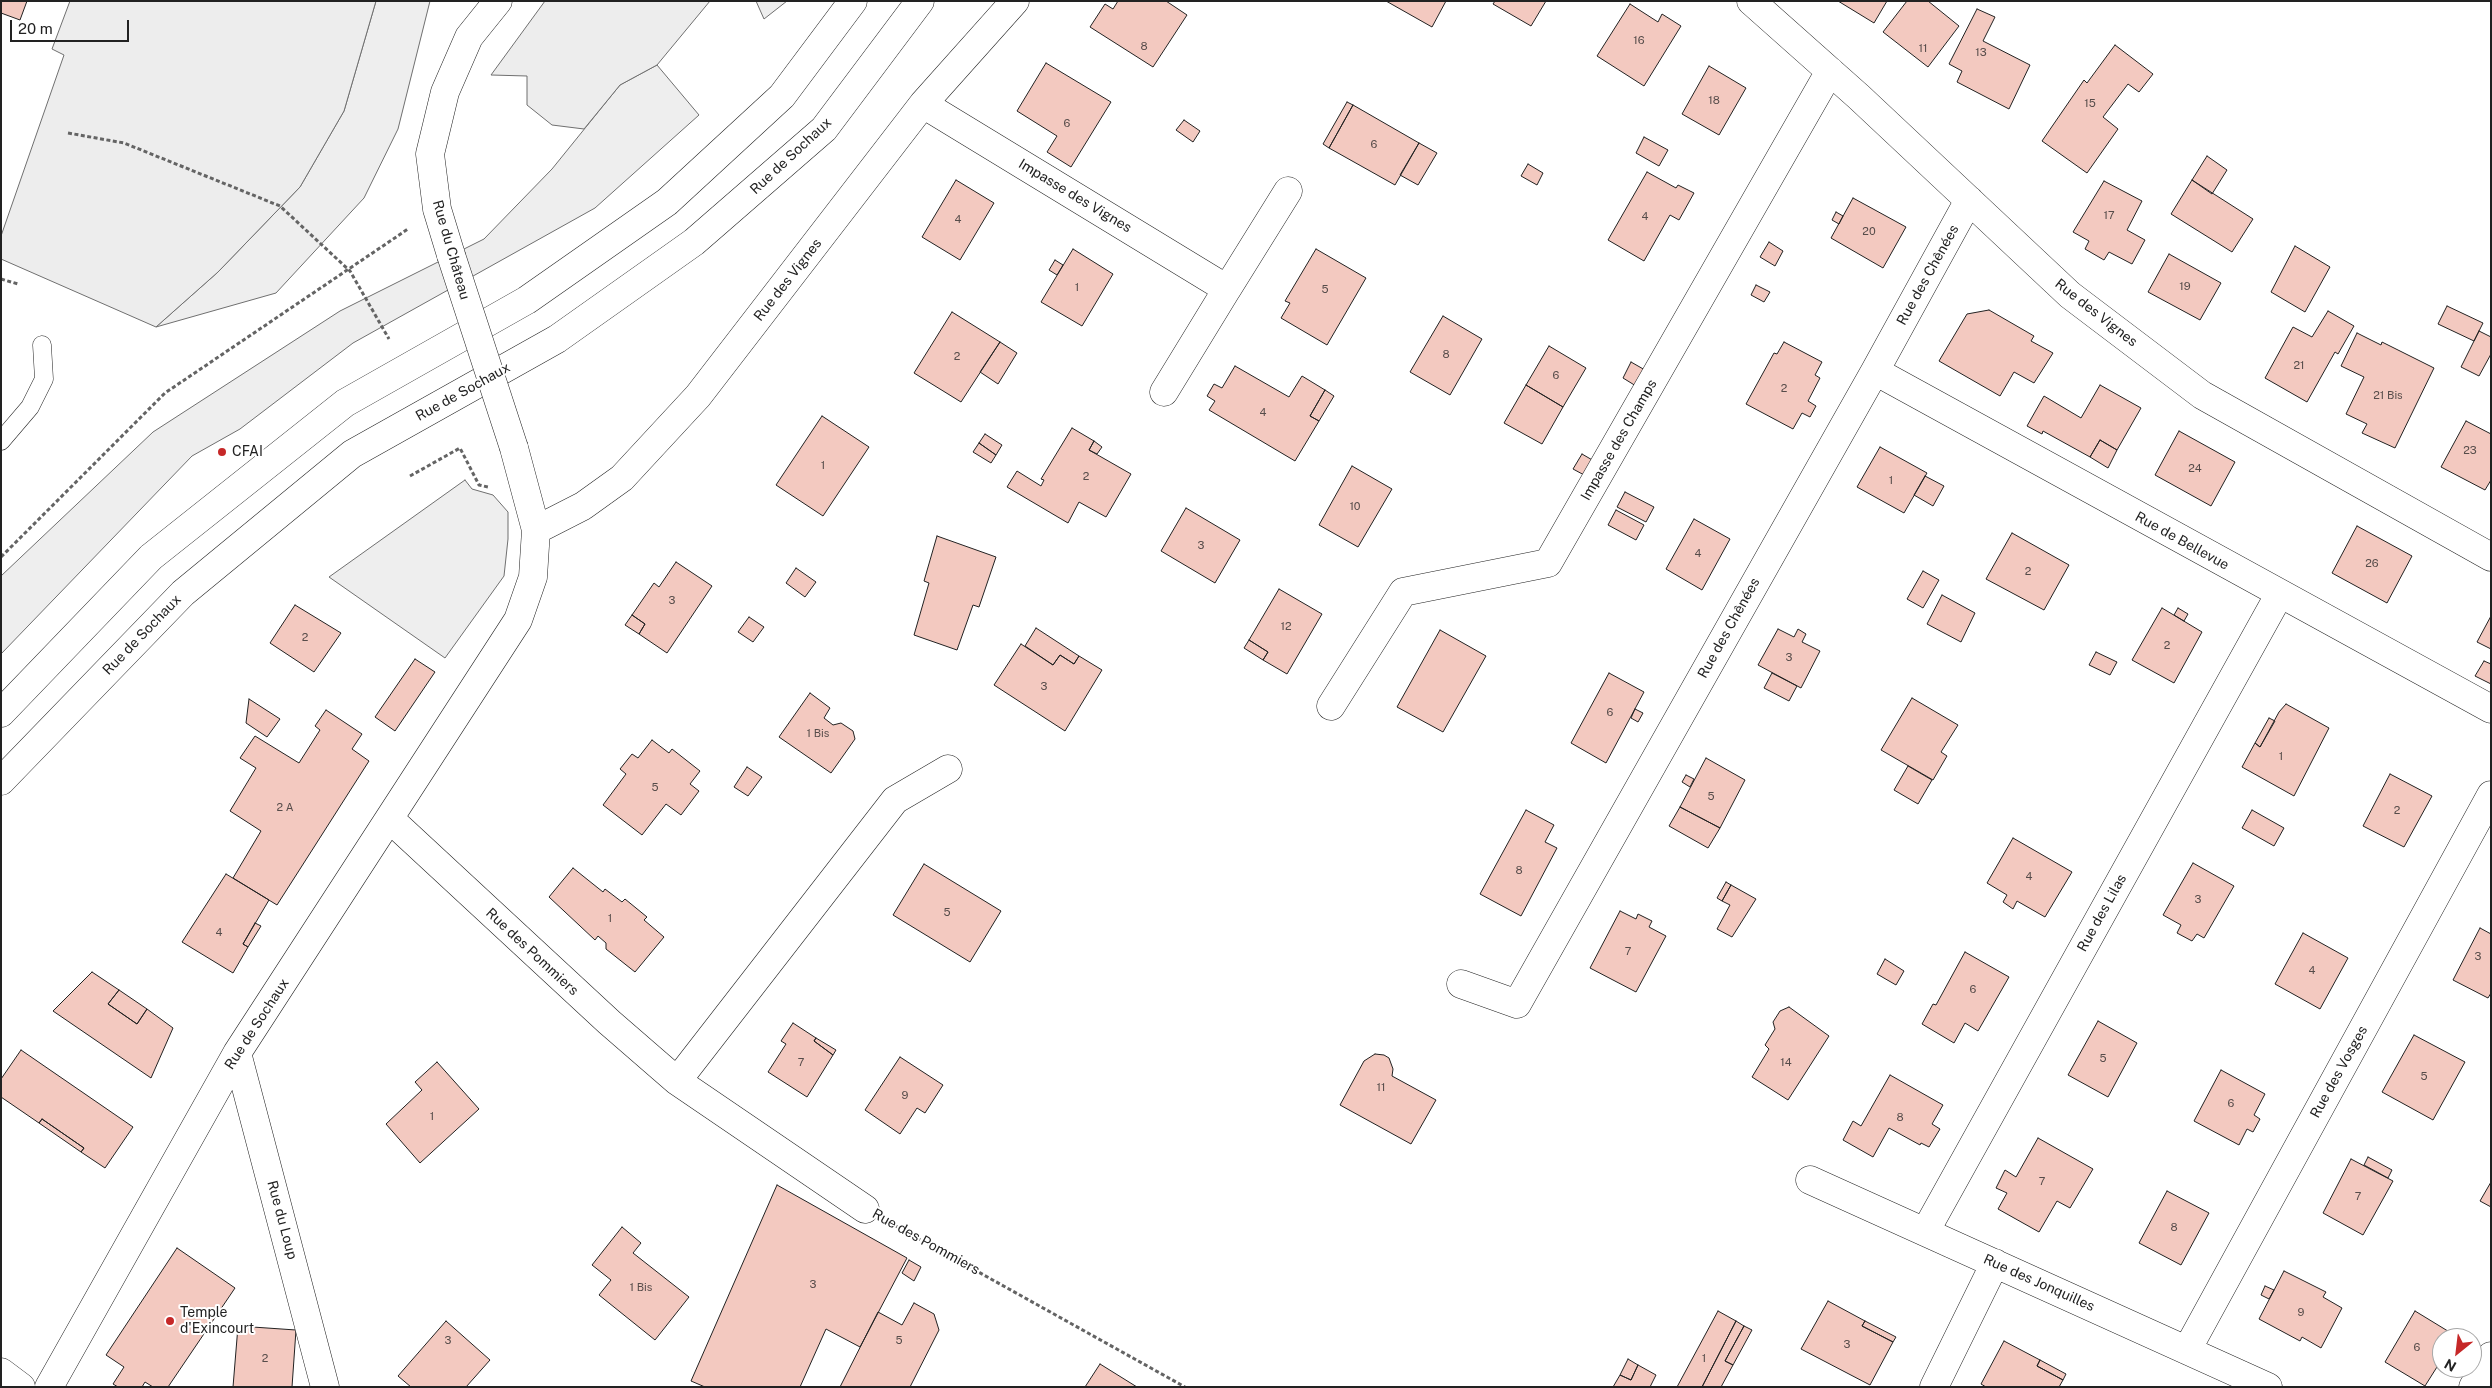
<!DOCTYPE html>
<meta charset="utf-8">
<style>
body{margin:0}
#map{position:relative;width:2492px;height:1388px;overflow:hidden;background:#fff;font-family:"Public Sans",sans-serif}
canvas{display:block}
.frame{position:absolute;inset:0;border:2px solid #222;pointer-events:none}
.north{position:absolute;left:2432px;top:1328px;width:50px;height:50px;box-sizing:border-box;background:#fff;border:1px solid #a7a7a7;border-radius:50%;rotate:209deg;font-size:14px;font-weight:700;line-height:20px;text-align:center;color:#222}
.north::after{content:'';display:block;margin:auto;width:18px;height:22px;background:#c62828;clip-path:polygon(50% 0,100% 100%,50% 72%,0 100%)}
.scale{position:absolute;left:10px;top:20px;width:119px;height:22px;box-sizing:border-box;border:2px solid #222;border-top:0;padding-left:6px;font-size:15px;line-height:18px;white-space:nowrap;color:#222;-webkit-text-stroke:4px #fff;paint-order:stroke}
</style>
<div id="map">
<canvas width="2492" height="1388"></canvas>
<div class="frame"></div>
<div class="north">N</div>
<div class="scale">20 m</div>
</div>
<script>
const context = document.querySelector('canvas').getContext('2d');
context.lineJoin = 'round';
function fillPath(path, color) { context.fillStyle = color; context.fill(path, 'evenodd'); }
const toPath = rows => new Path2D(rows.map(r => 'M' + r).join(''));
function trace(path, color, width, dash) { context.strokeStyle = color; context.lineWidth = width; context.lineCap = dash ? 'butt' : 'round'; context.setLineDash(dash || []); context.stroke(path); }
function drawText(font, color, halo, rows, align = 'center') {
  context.font = font + ' "Public Sans",sans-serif'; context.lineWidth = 4; context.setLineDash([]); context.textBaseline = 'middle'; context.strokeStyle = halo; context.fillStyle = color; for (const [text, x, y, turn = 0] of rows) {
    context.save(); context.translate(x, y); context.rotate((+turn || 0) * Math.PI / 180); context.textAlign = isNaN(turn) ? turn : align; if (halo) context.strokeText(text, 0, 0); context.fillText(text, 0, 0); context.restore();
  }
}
const green = toPath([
 [376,1,430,1,398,129,364,198,276,293,156,327,218,272,300,187,344,111,376,1],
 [756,1,787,1,764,19,756,1],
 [657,65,699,115,595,208,353,343,240,429,192,456,1,654,1,576,153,432,340,311,484,239,552,169,620,85,657,65],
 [465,480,472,489,493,495,508,512,508,539,504,576,445,658,329,577,465,480]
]);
const parking = toPath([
 [70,1,376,1,344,111,300,187,218,272,156,327,1,259,1,236,64,55,52,49,70,1],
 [545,1,710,1,657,65,620,85,584,129,552,125,527,105,527,76,491,75,545,1]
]);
const building = toPath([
 [1,1,27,1,20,20,1,13,1,1],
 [1118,1,1166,1,1187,15,1153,67,1090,27,1105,4,1113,9,1118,1],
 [1386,1,1446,1,1432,27,1386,1],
 [1495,1,1546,1,1531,26,1493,4,1495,1],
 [1838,1,1887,1,1874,23,1838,1],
 [1907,1,1928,1,1959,26,1928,67,1883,32,1907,1],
 [1630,4,1658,22,1662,14,1681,26,1644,86,1597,56,1630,4],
 [1977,9,1995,17,1983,41,2030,65,2009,109,1957,82,1962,71,1949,64,1977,9],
 [2115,45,2153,74,2139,92,2128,84,2103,117,2118,129,2087,173,2042,141,2084,80,2087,83,2115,45],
 [1046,63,1111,102,1071,167,1047,152,1057,136,1017,111,1046,63],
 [1709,66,1746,88,1719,135,1682,114,1709,66],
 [1347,102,1353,105,1329,148,1323,144,1347,102],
 [1353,105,1419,143,1395,185,1329,148,1353,105],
 [1184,120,1200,131,1193,142,1176,130,1184,120],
 [1644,137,1668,150,1659,166,1636,153,1644,137],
 [1419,143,1437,153,1418,185,1400,175,1419,143],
 [2207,156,2227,170,2212,194,2192,180,2207,156],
 [1528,164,1543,173,1537,185,1521,176,1528,164],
 [1647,172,1676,188,1678,185,1694,193,1679,220,1670,215,1644,261,1608,240,1647,172],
 [956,180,994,203,960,260,922,237,956,180],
 [2192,180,2253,219,2232,252,2171,214,2192,180],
 [2104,181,2142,201,2127,230,2145,240,2132,264,2109,252,2104,260,2085,249,2089,241,2073,232,2104,181],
 [1853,198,1906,227,1883,268,1831,238,1853,198],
 [1836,212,1843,216,1839,224,1832,220,1836,212],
 [1769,242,1783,251,1775,266,1760,257,1769,242],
 [2295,246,2330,267,2305,312,2271,292,2295,246],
 [1073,249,1113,274,1082,326,1041,302,1073,249],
 [1316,249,1366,278,1327,345,1281,318,1290,303,1285,301,1316,249],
 [2169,254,2221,283,2200,320,2148,292,2169,254],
 [1055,260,1063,265,1057,275,1049,270,1055,260],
 [1756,285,1770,292,1764,302,1751,295,1756,285],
 [2447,306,2483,323,2474,341,2438,324,2447,306],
 [1989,310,2034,336,2031,341,2053,353,2034,383,2014,372,2000,396,1939,361,1967,314,1989,310],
 [2328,311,2354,326,2338,354,2335,352,2307,402,2265,378,2293,327,2312,337,2328,311],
 [952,312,1000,342,961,402,914,373,952,312],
 [1443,316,1482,339,1450,395,1410,372,1443,316],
 [2479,331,2491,337,2491,354,2479,376,2461,367,2479,331],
 [2357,333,2381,345,2382,342,2434,368,2395,448,2362,433,2367,424,2346,414,2364,377,2341,366,2357,333],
 [1000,342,1017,353,998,384,980,372,1000,342],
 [1784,342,1822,362,1815,375,1820,378,1808,401,1816,406,1810,417,1802,413,1793,429,1746,404,1774,353,1777,354,1784,342],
 [1549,346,1586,368,1563,407,1526,385,1549,346],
 [1631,362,1645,370,1636,386,1623,378,1631,362],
 [1235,366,1289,397,1302,376,1325,390,1310,416,1319,421,1295,461,1209,410,1215,401,1207,396,1214,384,1222,388,1235,366],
 [1526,385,1563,407,1542,444,1504,423,1526,385],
 [2100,385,2141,408,2117,450,2100,440,2090,457,2043,431,2042,434,2027,426,2044,396,2081,418,2100,385],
 [1325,390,1334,396,1319,421,1310,416,1325,390],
 [822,416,869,447,823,516,776,485,822,416],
 [2466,421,2491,434,2491,480,2485,490,2441,467,2466,421],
 [1072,428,1094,441,1089,450,1131,474,1106,517,1079,502,1068,523,1007,487,1017,471,1041,486,1044,480,1041,479,1072,428],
 [2179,431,2235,462,2211,506,2155,475,2179,431],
 [985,434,1002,445,996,455,979,443,985,434],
 [2100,440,2117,450,2108,468,2090,457,2100,440],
 [1094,441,1102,447,1097,454,1089,450,1094,441],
 [979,443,996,455,991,463,973,452,979,443],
 [1880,447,1927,473,1904,513,1857,487,1880,447],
 [1582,454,1594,461,1586,476,1573,469,1582,454],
 [1352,466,1392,489,1358,547,1319,525,1352,466],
 [1925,476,1944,486,1933,506,1914,495,1925,476],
 [1625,492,1654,507,1646,522,1617,507,1625,492],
 [1186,508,1240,540,1215,583,1161,551,1186,508],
 [1616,510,1644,525,1636,540,1608,525,1616,510],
 [1694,519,1730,539,1702,590,1666,569,1694,519],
 [2357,526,2412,556,2387,603,2332,573,2357,526],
 [2012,533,2069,565,2044,610,1986,579,2012,533],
 [937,536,996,557,979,607,973,605,957,650,914,635,929,583,924,581,937,536],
 [676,562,712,586,667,653,639,634,645,624,632,615,654,583,659,587,676,562],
 [796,568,816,582,805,597,786,583,796,568],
 [1923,571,1939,580,1923,608,1907,599,1923,571],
 [1279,589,1322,614,1287,674,1263,660,1268,652,1249,640,1279,589],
 [1942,595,1975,613,1961,642,1927,624,1942,595],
 [295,605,341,633,314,672,270,643,295,605],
 [2162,608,2202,632,2174,683,2132,660,2162,608],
 [2178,608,2188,614,2184,621,2174,615,2178,608],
 [632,615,645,624,639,634,625,625,632,615],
 [2491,616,2491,649,2477,642,2491,616],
 [749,617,764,627,753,642,738,632,749,617],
 [1036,628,1079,656,1074,664,1060,655,1053,665,1025,646,1036,628],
 [1778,629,1794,637,1798,629,1806,634,1802,642,1820,651,1801,688,1758,665,1778,629],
 [1440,630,1486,656,1443,732,1397,707,1440,630],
 [1249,640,1268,652,1263,660,1244,648,1249,640],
 [1021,644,1053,665,1060,655,1074,664,1079,656,1102,670,1065,731,994,685,1021,644],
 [2096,652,2117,662,2110,675,2089,665,2096,652],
 [415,659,435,672,395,731,375,717,415,659],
 [2484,661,2491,664,2491,684,2475,676,2484,661],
 [1609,673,1644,692,1606,763,1571,743,1609,673],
 [1772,673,1797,686,1789,701,1764,688,1772,673],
 [810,693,830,708,824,718,833,725,841,723,853,731,855,739,831,773,779,737,810,693],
 [1912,698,1958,725,1941,752,1947,756,1933,780,1881,750,1912,698],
 [249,699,280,719,267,737,246,723,249,699],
 [2286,704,2329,728,2294,796,2242,767,2255,743,2260,747,2279,712,2286,704],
 [1635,709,1643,713,1638,722,1631,718,1635,709],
 [326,710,362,734,352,749,369,761,277,905,233,878,261,831,230,811,256,768,240,758,255,736,299,763,320,730,315,726,326,710],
 [2269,718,2275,721,2260,747,2255,743,2269,718],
 [652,740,669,753,672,749,700,771,690,784,699,791,681,815,666,804,642,835,603,805,626,774,620,769,632,754,638,758,652,740],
 [1706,758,1745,780,1720,828,1680,807,1706,758],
 [1908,766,1932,780,1918,804,1894,790,1908,766],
 [747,767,762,777,748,796,734,787,747,767],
 [2390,774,2432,796,2404,847,2363,826,2390,774],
 [1686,775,1694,779,1690,787,1682,782,1686,775],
 [1680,807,1720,828,1708,848,1669,826,1680,807],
 [1526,810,1554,825,1545,842,1557,848,1521,916,1480,894,1526,810],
 [2252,810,2284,828,2274,846,2242,828,2252,810],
 [2013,838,2072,872,2045,917,2017,901,2013,909,2003,902,2007,895,1987,883,2013,838],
 [2193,863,2234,886,2204,938,2197,934,2192,941,2177,933,2181,925,2163,915,2193,863],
 [924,864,1001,911,970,962,893,915,924,864],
 [573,868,603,892,605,889,622,902,625,899,647,917,644,920,664,937,635,972,606,949,606,943,598,936,595,940,549,897,573,868],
 [226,874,269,900,243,944,248,947,233,973,182,942,226,874],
 [1726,882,1731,885,1722,901,1717,898,1726,882],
 [1731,885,1756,899,1732,937,1717,929,1730,905,1722,901,1731,885],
 [1620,911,1636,919,1638,914,1652,921,1649,927,1666,936,1636,992,1590,968,1620,911],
 [255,923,261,926,248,947,243,944,255,923],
 [2480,928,2491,934,2491,993,2488,998,2453,980,2480,928],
 [2303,933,2348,958,2320,1009,2275,984,2303,933],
 [1965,952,2009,977,1978,1031,1965,1023,1954,1043,1922,1024,1933,1004,1936,1005,1965,952],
 [1885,959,1904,971,1896,985,1877,974,1885,959],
 [92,972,119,990,108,1004,137,1024,147,1009,173,1028,151,1078,53,1011,92,972],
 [119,990,147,1009,137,1024,108,1004,119,990],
 [1789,1007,1829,1036,1788,1100,1752,1077,1769,1049,1765,1045,1775,1029,1773,1022,1780,1011,1789,1007],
 [2098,1021,2137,1043,2108,1097,2068,1075,2098,1021],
 [793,1023,816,1038,814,1041,833,1055,807,1097,768,1072,786,1044,781,1041,793,1023],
 [2414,1035,2465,1062,2433,1120,2382,1092,2414,1035],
 [816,1038,836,1050,833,1055,814,1041,816,1038],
 [21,1050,133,1127,105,1168,81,1152,84,1148,42,1119,39,1123,1,1097,1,1079,21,1050],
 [1375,1054,1384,1055,1389,1058,1393,1069,1392,1076,1436,1100,1411,1144,1340,1105,1364,1061,1375,1054],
 [900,1057,943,1085,925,1113,917,1108,900,1134,865,1110,900,1057],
 [437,1062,479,1109,420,1163,386,1124,422,1090,415,1082,437,1062],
 [2221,1070,2265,1094,2254,1115,2260,1119,2253,1132,2247,1129,2239,1145,2194,1121,2221,1070],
 [1890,1075,1943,1105,1932,1124,1940,1129,1929,1147,1921,1143,1920,1145,1889,1128,1873,1157,1843,1140,1853,1121,1861,1126,1890,1075],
 [42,1119,84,1148,81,1152,39,1123,42,1119],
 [2038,1138,2093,1169,2070,1208,2057,1201,2039,1232,1998,1209,2007,1193,1996,1188,2005,1170,2016,1177,2038,1138],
 [2368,1157,2392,1170,2388,1178,2364,1165,2368,1157],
 [2351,1159,2393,1181,2363,1235,2323,1213,2351,1159],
 [2491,1182,2491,1207,2480,1201,2491,1182],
 [777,1185,907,1258,860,1347,826,1329,800,1387,705,1387,691,1381,777,1185],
 [2167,1191,2209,1213,2181,1265,2139,1243,2167,1191],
 [622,1227,641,1243,633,1253,689,1297,655,1340,599,1295,611,1280,592,1265,622,1227],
 [177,1248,235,1288,168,1387,153,1387,145,1382,142,1387,118,1387,113,1384,124,1367,106,1355,177,1248],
 [909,1260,921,1267,914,1281,902,1273,909,1260],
 [2284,1271,2326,1292,2323,1297,2342,1308,2321,1348,2302,1337,2300,1341,2259,1319,2284,1271],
 [2265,1286,2274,1290,2269,1299,2261,1295,2265,1286],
 [1828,1301,1865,1321,1862,1326,1893,1342,1870,1385,1801,1349,1828,1301],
 [914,1303,934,1314,939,1330,910,1387,840,1387,878,1312,902,1325,914,1303],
 [1718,1311,1736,1321,1702,1387,1677,1387,1718,1311],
 [2415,1311,2456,1336,2454,1338,2442,1338,2442,1359,2425,1386,2385,1362,2415,1311],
 [446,1321,490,1360,466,1387,411,1387,398,1376,446,1321],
 [1736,1321,1744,1326,1725,1361,1733,1365,1721,1387,1702,1387,1736,1321],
 [1865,1321,1896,1337,1893,1342,1862,1326,1865,1321],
 [238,1326,296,1330,292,1387,233,1387,238,1326],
 [1744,1326,1752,1330,1733,1365,1725,1361,1744,1326],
 [2004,1341,2040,1360,2037,1366,2063,1380,2059,1387,1986,1387,1981,1384,2004,1341],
 [1628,1359,1638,1365,1631,1380,1620,1375,1628,1359],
 [2040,1360,2066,1374,2063,1380,2037,1366,2040,1360],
 [1100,1364,1137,1387,1085,1387,1100,1364],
 [1638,1365,1656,1375,1650,1387,1613,1387,1620,1375,1631,1380,1638,1365]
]);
const path = toPath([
 [68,133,124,143,280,206,350,271,389,339],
 [1,279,18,284],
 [410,476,460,448,479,485,488,487],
 [1,557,165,393,408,229],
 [894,1225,1185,1387]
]);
const lane = toPath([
 [1,441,30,407,44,379,42,345]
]);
const street = toPath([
 [1751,1,1859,97,2070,295,2202,395,2491,557],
 [923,104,1227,289,1288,191],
 [451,255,437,209,430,154,445,92,469,37,498,1],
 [1875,371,2491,709],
 [1164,392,1227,289],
 [536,530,583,506,622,478,698,396,923,104,1015,1],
 [1331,706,1403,592,1548,563,1830,71],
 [391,820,609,1022,677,1081,865,1209],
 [1461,984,1517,1004,1875,371,1969,200],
 [237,1053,325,1387],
 [677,1081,895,800,948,769],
 [1810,1180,2268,1387],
 [1925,1232,2279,595],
 [2187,1350,2491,795],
 [1,1372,21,1387],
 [49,1387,237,1053,518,620,533,577,536,530,514,448],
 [1934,1387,1995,1263],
 [2473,1387,2491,1356]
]);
const primary = toPath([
 [1,713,151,557,345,403,527,300,667,202,782,96,853,1],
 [1,781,183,593,352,454,557,339,694,242,824,129,920,1]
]);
const streetBridge = toPath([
 [451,255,514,448]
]);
const markers = [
 [222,452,5,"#c62828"],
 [170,1321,5,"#c62828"]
];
const numberNames = [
 ["16",1639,41],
 ["8",1144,47],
 ["11",1923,49],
 ["13",1981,53],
 ["18",1714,101],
 ["15",2090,104],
 ["6",1067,124],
 ["6",1374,145],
 ["17",2109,216],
 ["4",1645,217],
 ["4",958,220],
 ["20",1869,232],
 ["19",2185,287],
 ["1",1077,288],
 ["5",1325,290],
 ["8",1446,355],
 ["2",957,357],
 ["21",2299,366],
 ["6",1556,376],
 ["2",1784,389],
 ["21 Bis",2388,396],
 ["4",1263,413],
 ["23",2470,451],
 ["1",823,466],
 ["24",2195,469],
 ["2",1086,477],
 ["1",1891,481],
 ["10",1355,507],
 ["3",1201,546],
 ["4",1698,554],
 ["26",2372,564],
 ["2",2028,572],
 ["3",672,601],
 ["12",1286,627],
 ["2",305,638],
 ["2",2167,646],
 ["3",1789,658],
 ["3",1044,687],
 ["6",1610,713],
 ["1 Bis",818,734],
 ["1",2281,757],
 ["5",655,788],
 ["5",1711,797],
 ["2 A",285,808],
 ["2",2397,811],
 ["8",1519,871],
 ["4",2029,877],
 ["3",2198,900],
 ["5",947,913],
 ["1",610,919],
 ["4",219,933],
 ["7",1628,952],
 ["3",2478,957],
 ["4",2312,971],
 ["6",1973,990],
 ["5",2103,1059],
 ["7",801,1063],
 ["14",1786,1063],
 ["5",2424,1077],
 ["11",1381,1088],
 ["9",905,1096],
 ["6",2231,1104],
 ["1",432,1117],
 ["8",1900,1118],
 ["7",2042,1182],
 ["7",2358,1197],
 ["8",2174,1228],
 ["3",813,1285],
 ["1 Bis",641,1288],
 ["9",2301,1313],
 ["3",448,1341],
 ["5",899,1341],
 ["3",1847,1345],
 ["6",2417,1348],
 ["2",265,1359],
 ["1",1704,1359]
];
const streetNames = [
 ["Rue de Sochaux",791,156,-43],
 ["Impasse des Vignes",1075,196,31],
 ["Rue du Château",451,250,74],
 ["Rue des Chênées",1928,275,-61],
 ["Rue des Vignes",788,280,-52],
 ["Rue des Vignes",2096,313,38],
 ["Rue de Sochaux",463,392,-29],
 ["Impasse des Champs",1619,440,-60],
 ["Rue de Bellevue",2182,541,29],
 ["Rue des Chênées",1729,628,-61],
 ["Rue de Sochaux",142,635,-46],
 ["Rue des Lilas",2102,913,-61],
 ["Rue des Pommiers",532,952,43],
 ["Rue de Sochaux",257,1024,-57],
 ["Rue des Vosges",2339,1072,-61],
 ["Rue du Loup",282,1220,75],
 ["Rue des Pommiers",926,1242,29],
 ["Rue des Jonquilles",2039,1283,24]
];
const poiNames = [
 ["CFAI",232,452],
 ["Temple",180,1313],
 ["d'Exincourt",180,1329]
];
fillPath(green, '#eee');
trace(green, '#6f6f6f', 1);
fillPath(parking, '#ededed');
trace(parking, '#6f6f6f', 1);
fillPath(building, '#f3c9c0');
trace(building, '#222', 1);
trace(lane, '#222', 19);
trace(street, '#222', 29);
trace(primary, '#222', 29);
trace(path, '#646464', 3, [4, 2.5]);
trace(lane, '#fff', 18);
trace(street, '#fff', 28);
trace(primary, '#fff', 28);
trace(streetBridge, '#222', 29, []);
trace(streetBridge, '#fff', 28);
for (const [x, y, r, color] of markers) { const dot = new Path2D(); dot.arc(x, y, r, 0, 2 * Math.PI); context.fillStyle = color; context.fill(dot); trace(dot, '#fff', 2); }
drawText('11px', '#564c4a', null, numberNames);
drawText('14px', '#222', '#fff', streetNames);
drawText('14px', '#222', '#fff', poiNames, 'left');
</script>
